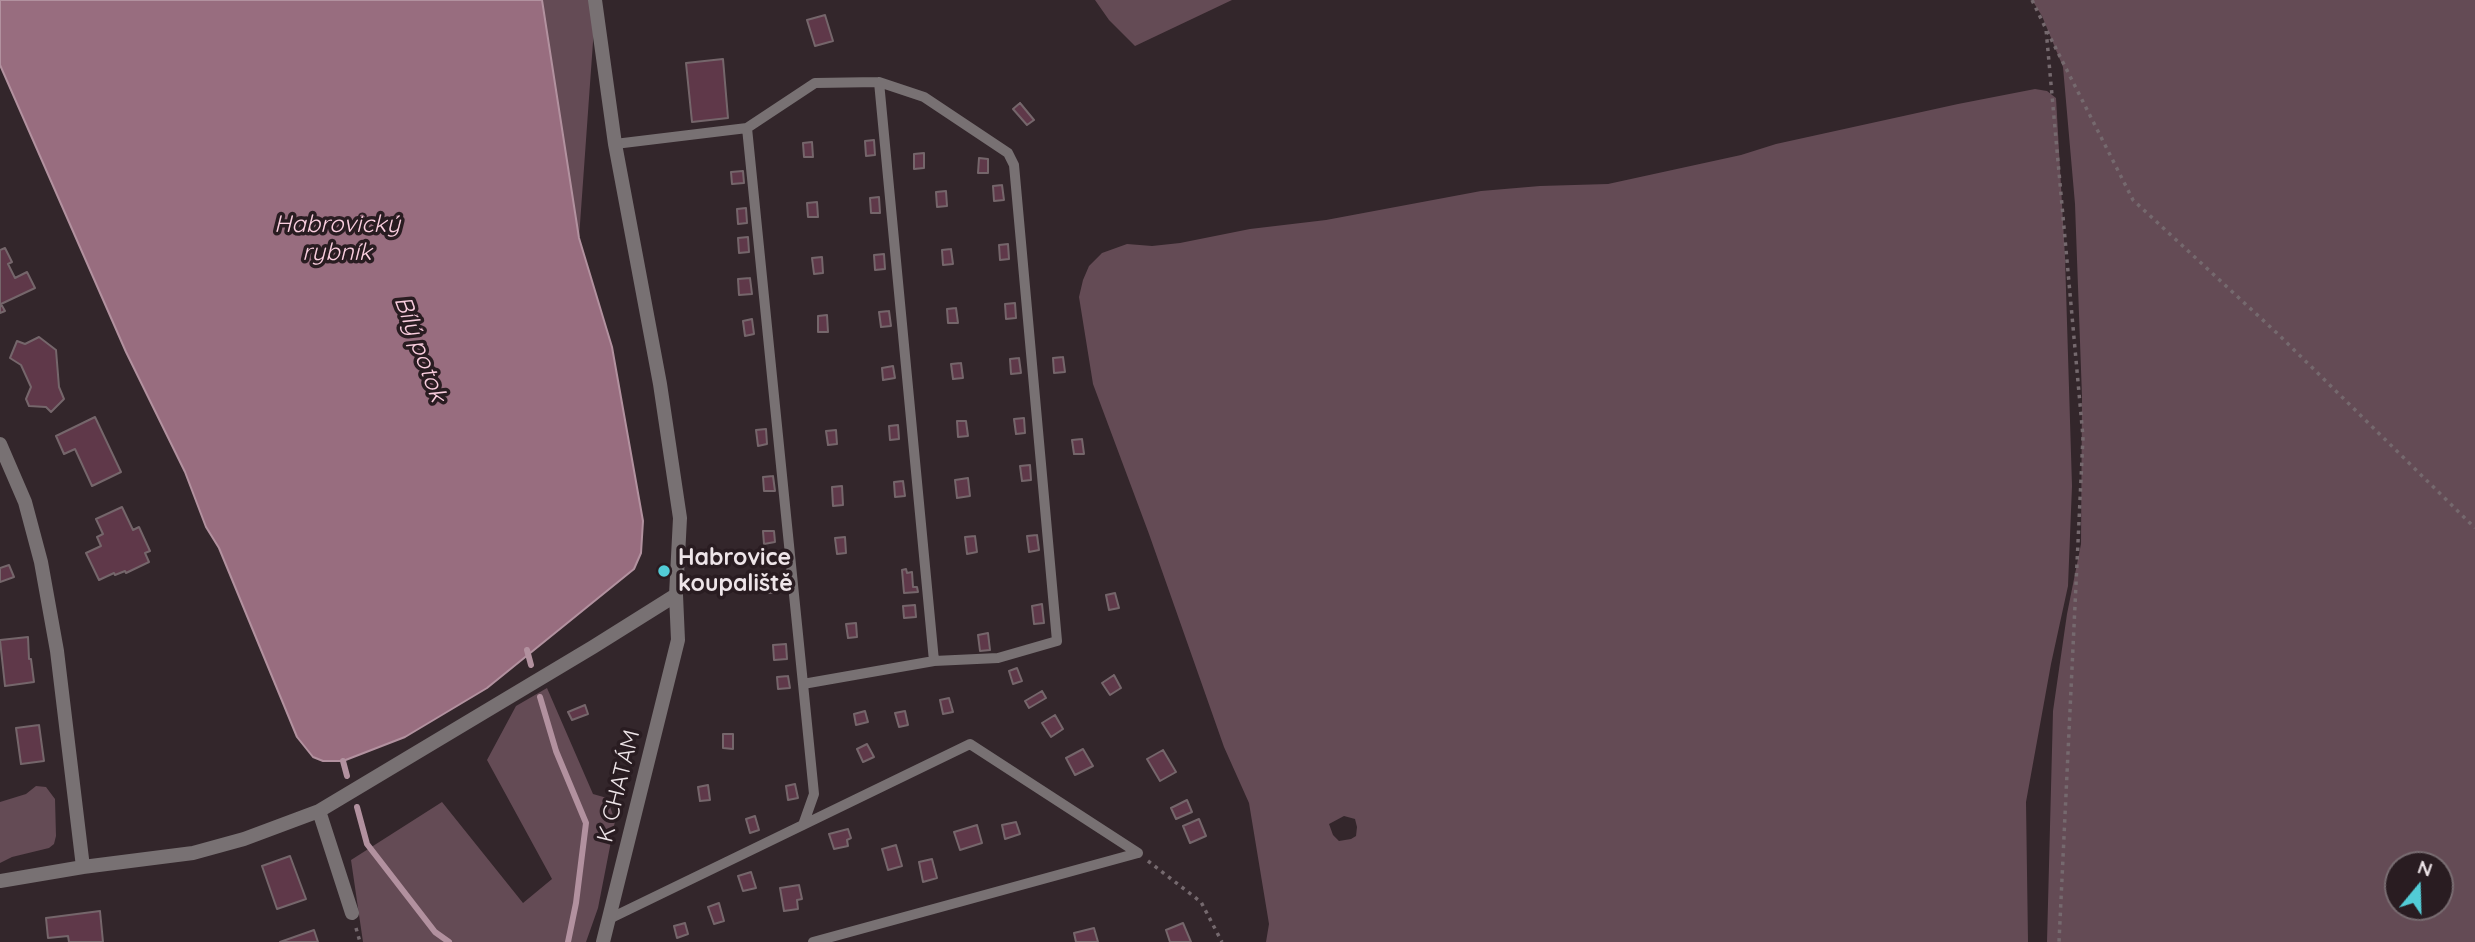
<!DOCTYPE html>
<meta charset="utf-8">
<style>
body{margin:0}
#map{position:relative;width:2475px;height:942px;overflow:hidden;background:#33262b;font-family:Quicksand,sans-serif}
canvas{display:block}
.north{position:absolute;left:2384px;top:851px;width:70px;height:70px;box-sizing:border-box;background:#291c21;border:2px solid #786c71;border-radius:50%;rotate:19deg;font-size:19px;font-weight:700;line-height:28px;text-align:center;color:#eee5e9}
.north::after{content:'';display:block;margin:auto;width:24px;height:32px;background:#52ccd6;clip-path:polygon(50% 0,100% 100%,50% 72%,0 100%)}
</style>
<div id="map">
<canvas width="2475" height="942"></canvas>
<div class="north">N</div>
</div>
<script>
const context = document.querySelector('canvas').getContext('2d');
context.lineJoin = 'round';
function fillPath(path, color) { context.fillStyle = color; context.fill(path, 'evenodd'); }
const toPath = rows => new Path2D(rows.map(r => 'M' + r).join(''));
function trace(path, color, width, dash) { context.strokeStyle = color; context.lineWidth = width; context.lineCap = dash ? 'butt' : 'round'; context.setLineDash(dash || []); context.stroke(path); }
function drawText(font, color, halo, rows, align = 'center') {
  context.font = font + ' Quicksand,sans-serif'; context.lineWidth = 7; context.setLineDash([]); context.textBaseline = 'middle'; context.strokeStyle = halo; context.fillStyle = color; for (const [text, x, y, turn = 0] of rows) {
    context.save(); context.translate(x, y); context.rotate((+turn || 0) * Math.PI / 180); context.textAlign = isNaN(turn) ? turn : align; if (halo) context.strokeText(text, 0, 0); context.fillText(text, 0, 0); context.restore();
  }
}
const green = toPath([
 [542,0,596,0,579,238,542,8],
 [1095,0,1232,0,1135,46,1109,20],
 [2032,0,2475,0,2475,942,2047,942,2053,711,2067,614,2081,544,2082,397,2075,204,2063,67,2042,16],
 [2398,865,2440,865,2440,907,2398,907],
 [2035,89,2047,91,2056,98,2065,257,2072,486,2068,586,2051,664,2026,802,2028,942,1266,942,1269,924,1249,803,1224,747,1149,534,1093,384,1079,297,1083,280,1089,266,1102,253,1127,244,1152,246,1180,243,1250,229,1326,220,1481,191,1540,186,1608,184,1741,155,1776,144,1958,104],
 [1344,816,1355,819,1357,827,1356,836,1351,839,1339,841,1333,835,1329,824],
 [547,688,593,794,607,798,615,821,598,908,586,942,363,942,351,860,442,802,523,903,552,879,487,760,516,706],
 [36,786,46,787,55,799,56,836,54,844,49,848,12,857,0,863,0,802,26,794]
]);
const water = toPath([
 [0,0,542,0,579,238,612,347,643,521,641,553,634,569,487,688,405,737,343,761,323,761,313,757,297,737,219,548,206,527,185,472,126,352,0,65,0,0]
]);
const stream = toPath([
 [527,650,531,665],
 [540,697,556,751,586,823,576,903,568,942],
 [343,761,347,776],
 [357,807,367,844,435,932,449,942]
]);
const building = toPath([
 [825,15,833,41,815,46,807,20,825,15],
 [723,59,728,118,692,122,686,63,723,59],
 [1020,103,1034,120,1027,125,1013,109,1020,103],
 [874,140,875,155,866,156,865,141,874,140],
 [812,142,813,157,804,157,803,143,812,142],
 [924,153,924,168,914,169,914,154,924,153],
 [979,158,988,159,988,173,978,173,979,158],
 [743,171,744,183,732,184,731,172,743,171],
 [1002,185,1004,200,994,201,993,186,1002,185],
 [946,191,947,206,937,207,936,192,946,191],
 [879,197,880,213,871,213,870,198,879,197],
 [817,202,818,217,808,217,807,203,817,202],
 [746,208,747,223,738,224,737,209,746,208],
 [748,237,749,252,739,253,738,238,748,237],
 [1008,244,1009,259,1000,260,999,245,1008,244],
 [5,248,12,262,8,264,15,278,27,272,35,288,1,304,5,311,0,313,0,250,5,248],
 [951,249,953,264,943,265,942,250,951,249],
 [884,254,885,269,875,270,874,255,884,254],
 [822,257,823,273,814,274,812,258,822,257],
 [750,278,752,294,739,295,738,279,750,278],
 [1015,303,1016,318,1006,319,1005,304,1015,303],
 [956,308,958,323,948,323,947,309,956,308],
 [889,311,891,326,881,327,879,312,889,311],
 [827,315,828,332,818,332,818,316,827,315],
 [752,319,754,334,745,336,743,321,752,319],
 [39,337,56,350,59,387,64,399,51,412,46,407,29,406,26,399,31,387,21,365,10,358,17,341,25,344,39,337],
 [1063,357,1065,372,1054,373,1053,358,1063,357],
 [1019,358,1021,373,1011,374,1010,359,1019,358],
 [961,363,963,378,953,379,951,364,961,363],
 [893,366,895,378,883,380,882,368,893,366],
 [95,417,121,472,92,486,75,449,64,454,56,436,95,417],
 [1024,418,1025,433,1016,434,1014,419,1024,418],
 [957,421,966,421,968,436,958,437,957,421],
 [898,425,899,439,890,440,889,426,898,425],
 [766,429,767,444,758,446,756,430,766,429],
 [836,430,837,444,828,445,826,431,836,430],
 [1082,439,1084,454,1074,454,1072,440,1082,439],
 [1030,465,1031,480,1022,481,1020,466,1030,465],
 [773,476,775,491,764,491,763,477,773,476],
 [968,478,970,496,957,498,955,480,968,478],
 [903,481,905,496,895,497,894,482,903,481],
 [842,486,843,505,833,506,832,487,842,486],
 [122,507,133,530,139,527,150,551,145,553,149,562,126,573,125,571,115,575,114,573,99,580,86,553,101,546,97,537,103,534,96,519,122,507],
 [763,531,774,531,775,542,764,544,763,531],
 [1037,535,1039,550,1029,552,1027,536,1037,535],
 [975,536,977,552,967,554,965,537,975,536],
 [845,537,846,553,837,554,835,538,845,537],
 [9,565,14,577,0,582,0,568,9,565],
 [906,569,907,573,912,572,913,587,917,587,918,592,904,593,902,570,906,569],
 [778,577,779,592,769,593,768,578,778,577],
 [1115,593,1119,608,1109,610,1106,595,1115,593],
 [1042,604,1044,623,1034,624,1032,606,1042,604],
 [915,605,916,617,904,618,903,606,915,605],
 [856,623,857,637,848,638,846,624,856,623],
 [988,633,990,650,980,651,978,635,988,633],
 [28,637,29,659,31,659,34,682,5,686,0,640,28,637],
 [786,644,787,659,774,660,773,645,786,644],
 [1017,668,1022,681,1013,684,1009,671,1017,668],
 [1114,675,1121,688,1110,695,1102,683,1114,675],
 [788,676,790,688,778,689,777,677,788,676],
 [1042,691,1046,698,1029,708,1025,701,1042,691],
 [949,698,953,712,943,714,940,700,949,698],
 [585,705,588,714,572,720,568,712,585,705],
 [865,711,868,722,856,725,854,714,865,711],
 [905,711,908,725,899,727,895,713,905,711],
 [1055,715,1063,729,1051,737,1042,723,1055,715],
 [39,725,44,761,21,764,16,728,39,725],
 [723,734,733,734,733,749,723,748,723,734],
 [867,744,874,757,863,762,857,749,867,744],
 [1083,749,1093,766,1075,775,1066,758,1083,749],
 [1163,750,1176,772,1160,781,1147,759,1163,750],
 [795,784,798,798,788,800,786,786,795,784],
 [708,785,710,800,700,801,698,787,708,785],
 [1187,800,1192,812,1176,819,1171,808,1187,800],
 [755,816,759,830,750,833,746,819,755,816],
 [1199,819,1206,836,1190,843,1183,826,1199,819],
 [1016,822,1020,834,1005,839,1002,825,1016,822],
 [977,825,982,843,960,850,954,832,977,825],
 [848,829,851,838,847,840,848,846,834,849,829,834,848,829],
 [896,845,902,866,888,870,882,849,896,845],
 [290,856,306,899,277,909,262,866,290,856],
 [932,859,937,878,923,882,919,862,932,859],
 [751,872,756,888,743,891,738,876,751,872],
 [799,885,802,899,797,900,798,909,784,911,780,888,799,885],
 [719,903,724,921,714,924,708,907,719,903],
 [100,911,103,942,69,942,68,936,48,938,46,918,100,911],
 [685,923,688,934,677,938,674,926,685,923],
 [1183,923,1191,942,1170,942,1166,930,1183,923],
 [1094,928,1098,942,1076,942,1074,933,1094,928],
 [314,930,318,942,280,942,314,930]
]);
const path = toPath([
 [2032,0,2046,29,2083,437,2059,942],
 [2047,31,2133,200,2279,335,2475,528],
 [1148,861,1201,902,1222,942],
 [356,928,360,942]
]);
const service = toPath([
 [879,82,934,661],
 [747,128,803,684],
 [615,144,747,128,815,83,879,82,924,97,1008,153,1014,165,1057,641,998,658,934,661,803,684,814,794,803,825],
 [611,918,970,744,1138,853],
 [813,942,1138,853]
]);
const minor = toPath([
 [595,0,615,144,660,384,680,518,676,595,678,640,603,942],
 [0,444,25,502,41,562,57,651,83,867],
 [0,881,83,867,193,853,244,839,319,811],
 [352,913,319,811,593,647,676,595]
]);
const markers = [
 [664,571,7,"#52ccd6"]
];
const poiNames = [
 ["Habrovice",678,558],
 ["koupaliště",678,584]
];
const streetNames = [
 ["K CHATÁM",619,786,-76]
];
const waterNames = [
 ["Habrovický",337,225],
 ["rybník",337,253],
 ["Bílý potok",420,349,70]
];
fillPath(green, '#644b55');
fillPath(water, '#986d7f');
trace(water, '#b2919f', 2);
trace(stream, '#b2919f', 6);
fillPath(building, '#5f3849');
trace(building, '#75666b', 2);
trace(path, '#75696e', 3.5, [3.5, 5]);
trace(service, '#787173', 10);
trace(minor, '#787173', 14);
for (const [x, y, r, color] of markers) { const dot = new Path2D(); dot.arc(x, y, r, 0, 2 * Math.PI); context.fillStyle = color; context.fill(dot); trace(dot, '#291c21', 2.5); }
drawText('bold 23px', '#eee5e9', '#291c21', poiNames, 'left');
drawText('23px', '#eee5e9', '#291c21', streetNames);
drawText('italic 24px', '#facedf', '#291c21', waterNames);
</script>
